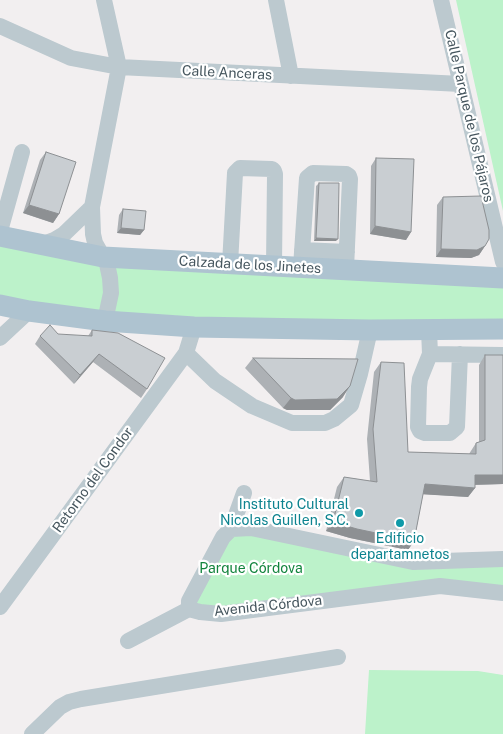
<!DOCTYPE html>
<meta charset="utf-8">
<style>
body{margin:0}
canvas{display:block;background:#f2eff0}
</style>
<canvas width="503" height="734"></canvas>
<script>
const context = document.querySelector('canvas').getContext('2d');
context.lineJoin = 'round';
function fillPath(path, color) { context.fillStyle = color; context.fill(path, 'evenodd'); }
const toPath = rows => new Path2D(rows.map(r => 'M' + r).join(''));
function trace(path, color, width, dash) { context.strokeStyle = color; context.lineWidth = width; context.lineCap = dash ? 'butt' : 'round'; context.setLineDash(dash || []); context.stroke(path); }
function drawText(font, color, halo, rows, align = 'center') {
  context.font = font + ' "Public Sans",sans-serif'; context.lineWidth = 4.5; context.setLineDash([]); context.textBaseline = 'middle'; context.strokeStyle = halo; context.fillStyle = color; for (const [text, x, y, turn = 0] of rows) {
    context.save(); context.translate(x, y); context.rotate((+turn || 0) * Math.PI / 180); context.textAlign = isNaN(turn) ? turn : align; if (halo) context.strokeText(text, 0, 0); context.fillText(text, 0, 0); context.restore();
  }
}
const green = toPath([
 [456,0,503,0,503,211],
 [0,239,503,284,503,324,371,328,0,305],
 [232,530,413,563,503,560,503,591,440,585,221,613,192,601],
 [369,670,478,671,503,675,503,734,365,734]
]);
const minor = toPath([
 [104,0,119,67,92,207,93,234,95,243,107,264,110,278,111,293,105,321],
 [276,0,291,76],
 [441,0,503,262],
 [0,26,71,58,119,67,461,84],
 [0,231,22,152],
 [40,245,54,240,64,234,92,207],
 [302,250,347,252],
 [230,264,235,173,240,168,272,169,274,171,275,174,274,266],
 [301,267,307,178,313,173,346,174,349,176,350,179,346,269],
 [429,330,430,354,420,379,419,387,418,427,420,431,425,433,450,433,457,427,460,354],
 [0,338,29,311],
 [186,353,215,381,252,406,292,423,325,423,334,419,351,405,360,374,370,330],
 [430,354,503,355],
 [231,529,251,528,413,562,503,559],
 [0,607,186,353,194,327],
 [189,609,200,612,221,614,440,586,503,593],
 [189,609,189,601,223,537,231,529,244,493],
 [128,641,189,609],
 [32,734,60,707,69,702,81,699,338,657]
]);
const major = toPath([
 [0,236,103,257,503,278],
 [0,305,29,311,105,321,194,327,370,330,503,329]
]);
const wall = toPath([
 [46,152,59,214,53,223,23,213,40,160],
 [376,158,411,232,406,240,370,234,371,166],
 [319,183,336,241,314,241,316,186],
 [443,197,485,246,479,255,471,258,436,257,437,205],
 [123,209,144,230,140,235,117,233,119,215],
 [92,330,147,389,141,398,93,362,74,384,35,344,40,336,88,336],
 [485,355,503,484,475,485,475,488,468,497,423,494,414,541,408,550,350,538,326,531,337,487,344,477,370,481,367,439,374,372,381,362,408,452,469,454,476,443,479,442,479,365],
 [253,358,343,397,330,410,287,410,283,408,245,368]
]);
const shadedWall = toPath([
 [29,205,59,214,53,223,23,213],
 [375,226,411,232,406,240,370,234],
 [121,228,144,230,140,235,117,233],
 [316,238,338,239,336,241,314,241],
 [485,246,479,255,471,258,436,257,441,249],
 [99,354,93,362,74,384,80,375],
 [350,386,343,397,330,410,287,410,283,408,291,398],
 [475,475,503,475,503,484,468,485],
 [425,484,475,488,468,497,418,494],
 [333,522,414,541,408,550,350,538,326,531]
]);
const building = toPath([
 [46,152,76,162,59,214,29,205,46,152],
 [376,158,414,159,411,232,375,226,376,158],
 [319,183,339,183,338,239,316,238,319,183],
 [481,196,489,230,489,239,485,246,477,250,441,249,443,197,481,196],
 [123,209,146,211,144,230,121,228,123,209],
 [50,325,58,334,92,336,92,330,118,333,165,358,147,389,99,354,80,375,40,336,50,325],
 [485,355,503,355,503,475,475,475,475,488,425,484,414,541,357,529,333,522,344,477,377,482,373,429,381,362,404,363,408,452,476,454,476,443,485,440,485,355],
 [253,358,358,359,350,386,337,399,295,400,291,398,253,358]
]);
const markers = [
 [359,513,5,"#0f9aa8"],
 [400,523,5,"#0f9aa8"]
];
const streetNames = [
 ["Calle Anceras",227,73,3],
 ["Calle Parque de los Pájaros",469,116,77],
 ["Calzada de los Jinetes",250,265,3],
 ["Retorno del Condor",93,480,-54],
 ["Avenida Córdova",268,606,-6]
];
const cultureNames = [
 ["Instituto Cultural",349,505],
 ["Nicolas Guillen, S.C.",349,521],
 ["Edificio",400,539,"center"],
 ["departamnetos",400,555,"center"]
];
const parkNames = [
 ["Parque Córdova",251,569]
];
fillPath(green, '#bcf2ca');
trace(minor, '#bcc9cf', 16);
trace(major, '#aec3d0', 21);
fillPath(wall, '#adb1b5');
fillPath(shadedWall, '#8d9093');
fillPath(building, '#c9ced2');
trace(building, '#8d9093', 1);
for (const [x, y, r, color] of markers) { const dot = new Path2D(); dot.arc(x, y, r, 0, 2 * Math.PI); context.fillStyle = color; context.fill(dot); trace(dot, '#fff', 2); }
drawText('14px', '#46565e', '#fff', streetNames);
drawText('14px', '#0d838f', '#fff', cultureNames, 'right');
drawText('14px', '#12843d', '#fff', parkNames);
</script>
